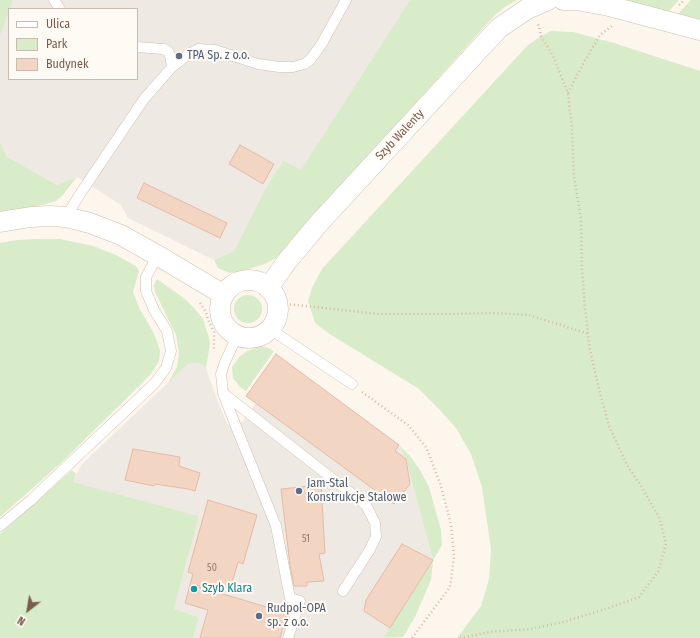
<!DOCTYPE html>
<style>
body{margin:0}
#map{position:relative;width:700px;height:638px;overflow:hidden;background:#fdf6ec;font-family:"Fira Sans Condensed",sans-serif}
canvas{display:block}
.legend{position:absolute;left:8px;top:8px;width:130px;height:72px;box-sizing:border-box;background:#fffaf3;border:1px solid #cabbb1;margin:0;padding:5px 7px;list-style:none;font-size:12px;color:#7a5c4d}
.legend li{display:flex;align-items:center;gap:8px;height:20px}
.legend b{width:20px;border:1px solid #cabbb1}
.north{position:absolute;left:8px;top:590px;width:40px;height:40px;-webkit-text-stroke:3px #fffaf3;paint-order:stroke;rotate:211deg;font-size:11px;font-weight:700;line-height:16px;text-align:center;color:#7a5c4d}
.north::after{content:'';display:block;margin:auto;width:14px;height:18px;background:#7a5c4d;clip-path:polygon(50% 0,100% 100%,50% 72%,0 100%)}
</style>
<div id="map">
<canvas width="700" height="638"></canvas>
<ul class="legend">
<li><b style="height:5px;background:#fff"></b>Ulica</li>
<li><b style="height:11px;background:#d8ecc9"></b>Park</li>
<li><b style="height:11px;background:#f3d5c3"></b>Budynek</li>
</ul>
<div class="north">N</div>
</div>
<script>
const context = document.querySelector('canvas').getContext('2d');
context.lineJoin = 'round';
function fillPath(path, color) { context.fillStyle = color; context.fill(path, 'evenodd'); }
const toPath = rows => new Path2D(rows.map(r => 'M' + r).join(''));
function trace(path, color, width, dash) { context.strokeStyle = color; context.lineWidth = width; context.lineCap = dash ? 'butt' : 'round'; context.setLineDash(dash || []); context.stroke(path); }
function drawText(font, color, halo, rows, align = 'center') {
  context.font = font + ' "Fira Sans Condensed",sans-serif'; context.lineWidth = 4; context.setLineDash([]); context.textBaseline = 'middle'; context.strokeStyle = halo; context.fillStyle = color; for (const [text, x, y, turn = 0] of rows) {
    context.save(); context.translate(x, y); context.rotate((+turn || 0) * Math.PI / 180); context.textAlign = isNaN(turn) ? turn : align; if (halo) context.strokeText(text, 0, 0); context.fillText(text, 0, 0); context.restore();
  }
}
const industrial = toPath([
 [13,0,410,0,301,171,283,160,264,191,234,251,214,260,128,218,121,205,77,177,57,185,6,156,0,141,0,36,9,12,9,79,137,79,137,9,10,9],
 [276,354,399,445,406,459,433,560,383,638,193,638,199,617,174,609,199,516,72,482,82,464,188,364,193,363,198,363,202,365,206,368,216,397,228,426,243,421,256,403]
]);
const green = toPath([
 [0,0,13,0,10,9,9,9,9,12,0,36],
 [410,0,517,0,505,7,495,15,276,258,265,264,238,272,229,273,218,268,214,260,234,251,264,191,283,160,301,170],
 [613,0,679,0,668,12],
 [691,0,700,0,700,21,675,17],
 [551,31,573,32,614,43,700,71,700,638,457,638,481,606,489,579,491,549,482,487,471,454,456,428,438,408,419,389,328,333,315,323,308,301,312,288,322,269,527,46,541,36],
 [0,141,6,156,57,185,77,177,62,196,56,201,43,205,0,212],
 [37,239,60,239,93,246,116,255,136,266,139,271,133,292,140,310,150,326,157,341,160,351,159,361,151,374,62,462,0,517,0,243,17,240],
 [157,279,185,299,194,308,203,319,209,338,210,344,206,368,202,365,198,363,193,363,188,364,168,383,177,367,179,353,176,335,155,292,154,285],
 '234 309a14 14 0 1 1 28 0a14 14 0 1 1-28 0Z',
 [260,347,266,347,274,351,246,391,240,387,233,378,232,367,240,356,247,351],
 [399,445,410,456,420,470,429,487,441,530,442,545,433,560,431,580,415,617,403,637,383,638,433,560,406,459],
 [72,470,76,474,73,482,199,516,174,609,199,617,193,638,0,638,0,534]
]);
const building = toPath([
 [240,145,274,164,263,184,229,164,240,145],
 [144,183,227,223,220,238,137,198,144,183],
 [276,354,399,445,395,451,406,459,410,484,394,504,246,396,276,354],
 [133,449,180,457,179,466,200,473,195,491,188,489,155,484,154,486,125,480,133,449],
 [321,485,325,553,319,554,324,581,307,582,307,586,294,586,290,565,281,489,321,485],
 [208,500,257,515,243,564,238,562,231,586,196,586,287,613,280,638,200,638,208,610,185,603,193,574,188,572,208,500],
 [402,544,433,560,390,628,364,611,366,600,402,544]
]);
const path = toPath([
 [679,5,684,0],
 [568,93,584,62,600,35,612,26],
 [200,303,206,312,208,320,214,332,214,351],
 [278,303,379,314,454,314,492,313,529,315,589,334],
 [362,392,408,425,426,447,440,483,451,524,454,557,450,587,412,638],
 [460,638,490,632,531,629,563,622,606,609,639,597,658,572,666,544,660,519,641,486,627,465,609,426,598,385,590,350,585,308,582,268,581,219,574,177,572,130,568,93,553,56,541,36,539,26,537,23]
]);
const service = toPath([
 [54,0,60,9],
 [137,47,163,49,168,51,170,55,172,67],
 [66,217,80,194,144,99,172,67,189,54,198,49,215,50,258,64,279,67,293,67,304,64,310,60,321,45,346,0],
 [270,329,352,384],
 [237,336,225,362,221,374,223,393,235,424,276,526,290,598,300,601,288,638],
 [223,393,366,505,375,523,376,537,369,551,343,591],
 [0,526,31,500,154,384,166,368,171,351,167,331,154,310,146,291,146,277,158,255]
]);
const minor = toPath([
 [563,0,577,0,609,6,700,30],
 [0,222,31,217,50,216,66,217,90,223,121,235,162,258,224,295],
 '220 309a29 29 0 1 1 58 0a29 29 0 1 1-58 0Z',
 [268,288,288,260,319,223,499,28,527,9,548,0]
]);
const markers = [
 [179,56,4,"#5c6f8a"],
 [299,491,4,"#5c6f8a"],
 [194,589,4,"#0f9aa8"],
 [259,616,4,"#5c6f8a"]
];
const numberNames = [
 ["51",306,539],
 ["50",212,568]
];
const serviceNames = [
 ["TPA Sp. z o.o.",187,56],
 ["Jam-Stal",307,484],
 ["Konstrukcje Stalowe",307,498],
 ["Rudpol-OPA",267,609],
 ["sp. z o.o.",267,623]
];
const streetNames = [
 ["Szyb Walenty",400,135,-47]
];
const cultureNames = [
 ["Szyb Klara",202,589]
];
fillPath(industrial, '#efe9e4');
fillPath(green, '#d8ecc9');
fillPath(building, '#f3d5c3');
trace(building, '#e6bba3', 1);
trace(service, '#d1beb0', 11);
trace(minor, '#d1beb0', 21);
trace(path, '#d9b8a5', 2.5, [1, 3]);
trace(service, '#fff', 10);
trace(minor, '#fff', 20);
for (const [x, y, r, color] of markers) { const dot = new Path2D(); dot.arc(x, y, r, 0, 2 * Math.PI); context.fillStyle = color; context.fill(dot); trace(dot, '#fffaf3', 1.5); }
drawText('10px', '#987a6a', null, numberNames);
drawText('12px', '#4e5e75', '#fffaf3', serviceNames, 'left');
drawText('12px', '#7a5c4d', '#fffaf3', streetNames);
drawText('12px', '#0d838f', '#fffaf3', cultureNames, 'left');
</script>
